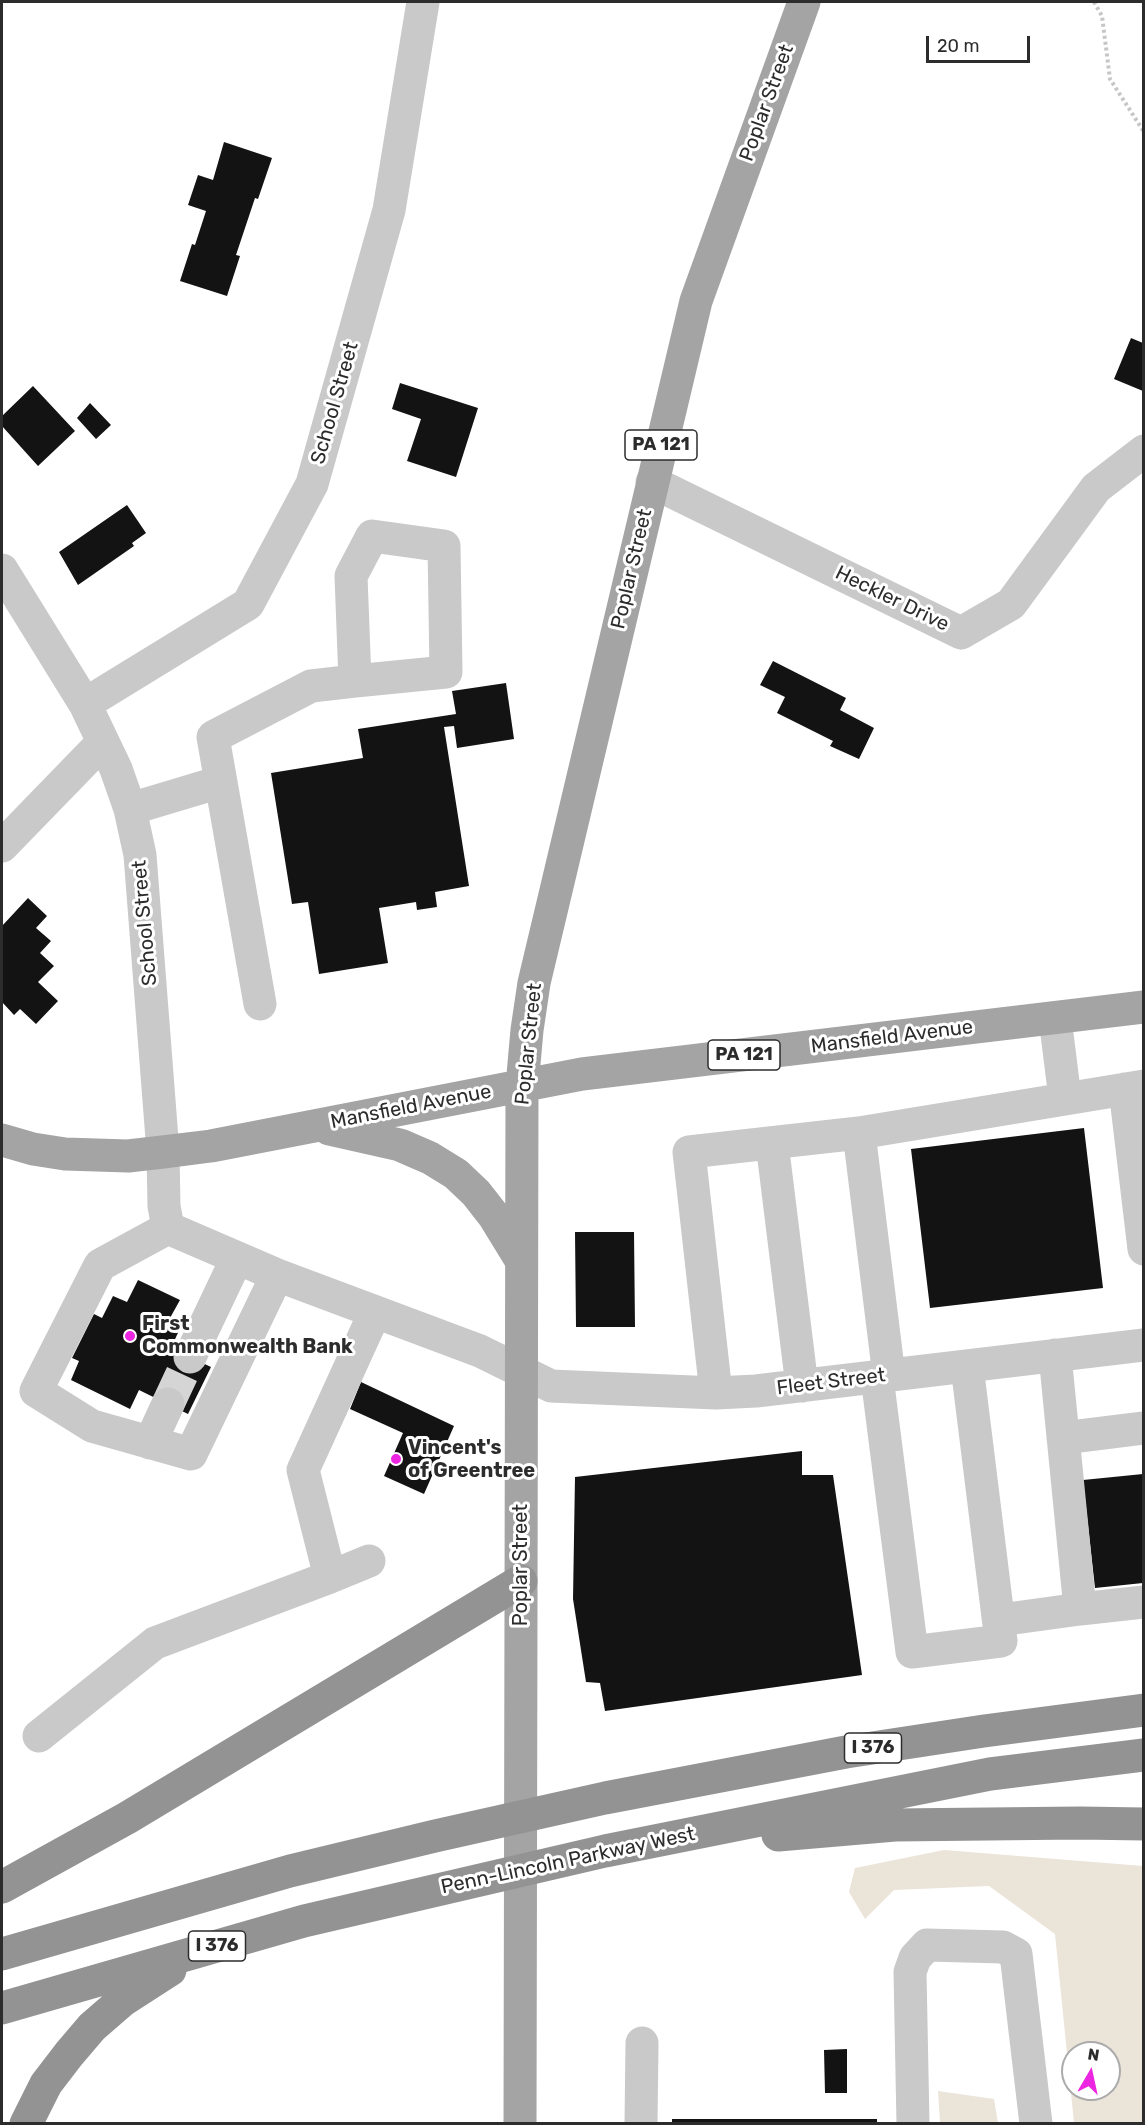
<!DOCTYPE html>
<style>
body{margin:0}
#map{position:relative;width:1145px;height:2125px;overflow:hidden;background:#fff;font-family:Rubik,sans-serif}
canvas{display:block}
.frame{position:absolute;inset:0;border:3px solid #2c2c2c;pointer-events:none}
.north{position:absolute;left:1061px;top:2041px;width:60px;height:60px;box-sizing:border-box;background:#fff;border:2px solid #ababab;border-radius:50%;rotate:9deg;font-size:16px;font-weight:700;line-height:24px;text-align:center;color:#2c2c2c}
.north::after{content:'';display:block;margin:auto;width:21px;height:27px;background:#ec25e0;clip-path:polygon(50% 0,100% 100%,50% 72%,0 100%)}
.scale{position:absolute;left:926px;top:36px;width:104px;height:27px;box-sizing:border-box;border:3px solid #2c2c2c;border-top:0;padding-left:8px;font-size:18px;line-height:21px;white-space:nowrap;color:#2c2c2c;-webkit-text-stroke:4px #fff;paint-order:stroke}
</style>
<div id="map">
<canvas width="1145" height="2125"></canvas>
<div class="frame"></div>
<div class="north">N</div>
<div class="scale">20 m</div>
</div>
<script>
const context = document.querySelector('canvas').getContext('2d');
context.lineJoin = 'round';
function fillPath(path, color) { context.fillStyle = color; context.fill(path, 'evenodd'); }
const toPath = rows => new Path2D(rows.map(r => 'M' + r).join(''));
function trace(path, color, width, dash) { context.strokeStyle = color; context.lineWidth = width; context.lineCap = dash ? 'butt' : 'round'; context.setLineDash(dash || []); context.stroke(path); }
function drawText(font, color, halo, rows, align = 'center') {
  context.font = font + ' Rubik,sans-serif'; context.lineWidth = 6; context.setLineDash([]); context.textBaseline = 'middle'; context.strokeStyle = halo; context.fillStyle = color; for (const [text, x, y, turn = 0] of rows) {
    context.save(); context.translate(x, y); context.rotate((+turn || 0) * Math.PI / 180); context.textAlign = isNaN(turn) ? turn : align; if (halo) context.strokeText(text, 0, 0); context.fillText(text, 0, 0); context.restore();
  }
}
const green = toPath([
 [944,1850,1143,1866,1143,2123,1074,2123,1055,1934,989,1886,894,1890,865,1919,849,1892,855,1868],
 [1073,2053,1109,2053,1109,2089,1073,2089],
 [938,2091,994,2099,998,2123,940,2123]
]);
const building = toPath([
 [224,142,272,158,258,199,255,198,236,255,240,256,227,296,180,281,192,244,195,245,206,211,188,205,198,175,213,180],
 [1131,338,1143,343,1143,391,1114,379],
 [400,383,478,408,456,477,407,461,421,419,392,409],
 [33,386,75,431,38,466,2,426,2,416],
 [90,403,111,425,96,439,77,418],
 [127,505,146,533,132,543,134,546,78,585,59,552],
 [773,661,846,698,840,710,874,728,859,759,830,746,833,741,777,713,785,697,760,685],
 [506,683,514,739,457,748,454,726,444,727,469,886,435,892,437,907,417,910,416,902,379,908,388,963,319,974,308,902,292,904,271,773,363,758,358,729,456,714,452,691],
 [28,898,47,916,36,928,51,941,40,953,54,966,38,982,58,1001,36,1024,20,1009,14,1015,2,1002,2,926],
 [1084,1128,1103,1288,930,1308,911,1149],
 [575,1232,634,1232,635,1327,576,1327],
 [138,1280,180,1300,170,1318,182,1324,171,1348,211,1367,188,1414,139,1390,130,1409,71,1380,79,1361,72,1358,94,1314,102,1318,113,1296,127,1302],
 [361,1382,454,1426,424,1494,384,1476,403,1433,350,1409],
 [802,1451,802,1475,833,1475,862,1675,605,1711,600,1683,586,1682,573,1599,575,1477],
 [1143,1474,1143,1583,1095,1588,1083,1480],
 [847,2049,847,2093,825,2093,824,2050],
 [672,2119,877,2119,877,2124,672,2124]
]);
const minorTunnel = toPath([
 [168,1404,190,1357]
]);
const path = toPath([
 [1094,2,1102,16,1110,79,1144,132]
]);
const minor = toPath([
 [652,482,961,633,1011,604,1096,488,1144,451],
 [2,570,85,704,116,769,130,809,140,855,163,1152,164,1206,168,1228],
 [85,704,248,604,312,484,389,210,423,2],
 [130,809,220,782],
 [2,846,103,742],
 [260,1004,213,737,311,686,355,681,446,672,444,546,372,536,351,576,355,681],
 [1055,1018,1065,1098],
 [1125,1089,1144,1249],
 [859,1133,889,1376],
 [772,1143,802,1386],
 [168,1228,277,1275,480,1351,551,1386,716,1393,756,1391,1144,1345],
 [168,1228,100,1265,36,1391,92,1426,191,1454,277,1275],
 [190,1357,237,1258],
 [877,1377,912,1652,1001,1641,967,1366],
 [716,1393,689,1152,859,1133,1144,1086],
 [1063,1438,1144,1428],
 [150,1443,168,1404],
 [369,1561,330,1577,303,1470,375,1312],
 [1080,1609,1144,1602],
 [1000,1620,1080,1609,1055,1355],
 [39,1736,155,1643,330,1577],
 [641,2124,642,2043],
 [913,2124,910,1972,915,1958,927,1945,1003,1947,1016,1954,1036,2124]
]);
const major = toPath([
 [329,1129,400,1145,430,1158,456,1174,476,1193,494,1216,521,1260],
 [2,1140,33,1149,65,1154,128,1156,163,1152,211,1146,582,1074,1144,1007],
 [520,2124,522,1086,527,1030,534,983,554,899,696,301,804,2]
]);
const highway = toPath([
 [778,1835,895,1825,1080,1823,1144,1824],
 [2,1887,127,1818,521,1581],
 [2,1954,290,1871,435,1836,605,1798,846,1752,984,1731,1144,1710],
 [2,2008,304,1921,605,1851,990,1774,1144,1755],
 [26,2124,46,2084,69,2054,92,2027,122,2001,170,1970]
]);
const markers = [
 [130,1336,6,"#ec25e0"],
 [396,1459,6,"#ec25e0"]
];
const shields = [
 [661,445,72],
 [744,1055,72],
 [873,1748,57],
 [217,1946,57]
];
const shieldNames = [
 ["PA 121",661,445],
 ["PA 121",744,1055],
 ["I 376",873,1748],
 ["I 376",217,1946]
];
const streetNames = [
 ["Poplar Street",767,103,-70],
 ["School Street",335,403,-74],
 ["Poplar Street",632,569,-77],
 ["Heckler Drive",892,599,26],
 ["School Street",145,923,-95],
 ["Mansfield Avenue",892,1037,-7],
 ["Poplar Street",529,1044,-84],
 ["Mansfield Avenue",411,1107,-11],
 ["Fleet Street",831,1382,-7],
 ["Poplar Street",521,1565,-90],
 ["Penn-Lincoln Parkway West",568,1861,-12]
];
const poiNames = [
 ["First",142,1324],
 ["Commonwealth Bank",142,1347],
 ["Vincent's",408,1448],
 ["of Greentree",408,1471]
];
fillPath(green, '#ebe4d9');
fillPath(building, '#131313');
trace(minorTunnel, '#d5d5d5', 33, [33, 16]);
trace(path, '#c6c6c6', 4, [3, 3]);
trace(minor, '#c9c9c9', 33);
trace(major, '#a4a4a4', 33);
trace(highway, '#939393', 33);
for (const [x, y, r, color] of markers) { const dot = new Path2D(); dot.arc(x, y, r, 0, 2 * Math.PI); context.fillStyle = color; context.fill(dot); trace(dot, '#fff', 2); }
for (const [x, y, w] of shields) { const box = new Path2D(); box.roundRect(x - w / 2, y - 15, w, 30, 4.5); context.fillStyle = '#fff'; context.fill(box); trace(box, '#2c2c2c', 1.5); }
drawText('bold 18px', '#2c2c2c', null, shieldNames);
drawText('20px', '#2c2c2c', '#fff', streetNames);
drawText('bold 20px', '#2c2c2c', '#fff', poiNames, 'left');
</script>
